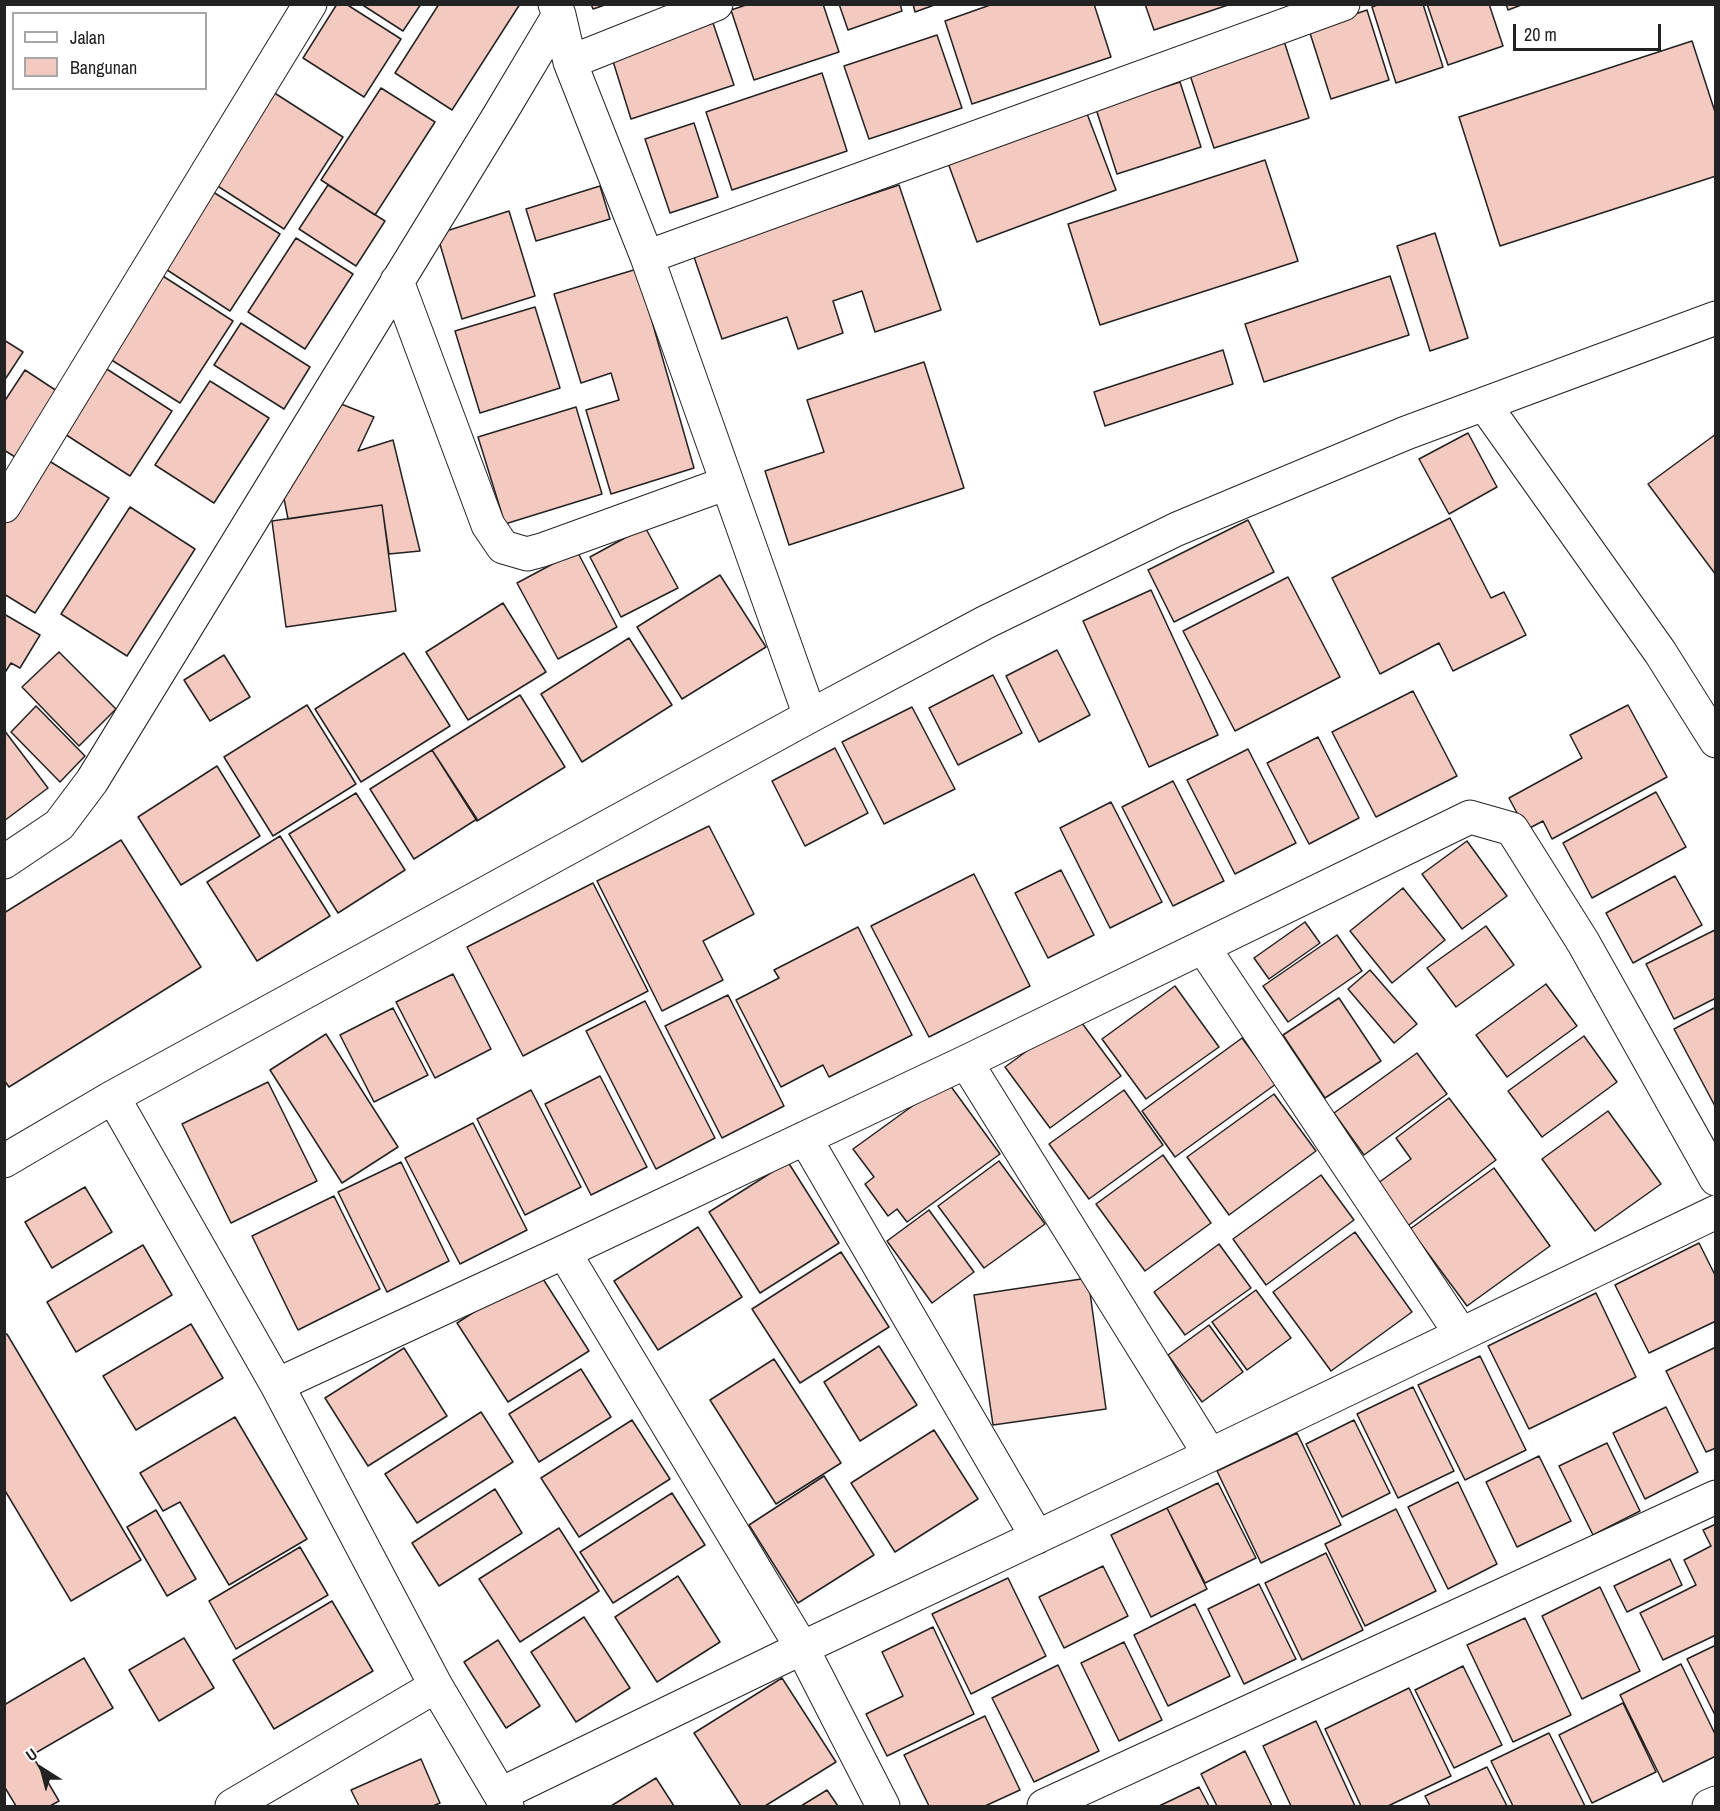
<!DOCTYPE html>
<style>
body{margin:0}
#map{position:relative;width:1720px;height:1811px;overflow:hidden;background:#fff;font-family:"Archivo Narrow",sans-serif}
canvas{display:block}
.frame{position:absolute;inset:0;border:6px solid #222;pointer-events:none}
.legend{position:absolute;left:12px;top:12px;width:195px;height:78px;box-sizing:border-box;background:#fff;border:2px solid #a7a7a7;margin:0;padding:8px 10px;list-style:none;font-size:18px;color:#222}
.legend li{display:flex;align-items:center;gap:12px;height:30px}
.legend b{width:30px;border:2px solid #a7a7a7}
.north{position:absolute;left:12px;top:1739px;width:60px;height:60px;-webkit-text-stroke:4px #fff;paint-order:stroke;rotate:324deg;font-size:16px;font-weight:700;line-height:24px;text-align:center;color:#222}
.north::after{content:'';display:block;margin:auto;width:21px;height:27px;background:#222;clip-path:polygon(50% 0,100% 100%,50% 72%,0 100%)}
.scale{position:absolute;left:1513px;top:24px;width:148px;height:27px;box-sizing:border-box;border:3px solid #222;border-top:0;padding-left:8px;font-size:18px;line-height:21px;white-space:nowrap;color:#222;-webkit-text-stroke:4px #fff;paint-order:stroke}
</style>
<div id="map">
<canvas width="1720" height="1811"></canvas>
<div class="frame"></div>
<ul class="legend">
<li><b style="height:8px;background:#fff"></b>Jalan</li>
<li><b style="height:16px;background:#f3c9c0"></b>Bangunan</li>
</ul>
<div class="north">U</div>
<div class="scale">20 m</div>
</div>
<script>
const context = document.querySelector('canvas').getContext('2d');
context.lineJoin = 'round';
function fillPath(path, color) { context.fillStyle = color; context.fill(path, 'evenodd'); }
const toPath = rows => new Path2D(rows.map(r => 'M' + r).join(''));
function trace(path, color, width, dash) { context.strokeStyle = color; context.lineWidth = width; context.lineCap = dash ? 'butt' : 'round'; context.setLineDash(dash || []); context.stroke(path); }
const building = toPath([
 [337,4,346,4,401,39,364,97,303,58,337,4],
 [361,4,421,4,403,31,361,4],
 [439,4,520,4,452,110,395,73,439,4],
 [591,4,608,4,593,9,591,4],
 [749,4,823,4,839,52,754,80,731,10,749,4],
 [839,4,900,4,902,11,848,30,839,4],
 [913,4,937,4,915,12,913,4],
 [993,4,1094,4,1111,57,972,104,945,21,993,4],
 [1145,4,1231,4,1154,30,1145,4],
 [1380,4,1423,4,1443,67,1396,83,1372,7,1380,4],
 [1427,4,1489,4,1503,46,1448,65,1427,4],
 [1506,4,1524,4,1508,10,1506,4],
 [1367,10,1389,80,1331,99,1309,30,1367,10],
 [713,23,734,85,631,119,612,58,713,23],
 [937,35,962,108,869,139,844,66,937,35],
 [1283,38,1309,118,1214,148,1188,69,1283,38],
 [1692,41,1716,115,1716,176,1500,246,1459,117,1692,41],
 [822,73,847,151,732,190,706,112,822,73],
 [1180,82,1201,147,1117,174,1096,109,1180,82],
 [381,88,435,122,375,215,321,180,381,88],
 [273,92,343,137,284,229,213,183,273,92],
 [1086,111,1116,190,977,242,948,163,1086,111],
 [694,123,718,197,670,213,645,139,694,123],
 [1265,160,1298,261,1100,325,1068,224,1265,160],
 [328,185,385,221,356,266,299,229,328,185],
 [899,185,941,310,875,332,862,291,833,301,843,333,798,349,787,317,722,339,693,254,899,185],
 [600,186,610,219,536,241,526,209,600,186],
 [210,190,280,234,230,311,161,266,210,190],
 [509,211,535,296,462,319,437,234,509,211],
 [1435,233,1468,338,1430,351,1397,246,1435,233],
 [296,238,353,274,305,349,248,312,296,238],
 [637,269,694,468,611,494,586,410,619,400,611,373,581,383,554,294,637,269],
 [155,271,233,321,180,403,102,354,155,271],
 [1390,276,1409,335,1264,382,1245,324,1390,276],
 [535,307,560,388,480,413,455,331,535,307],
 [241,323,310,367,284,409,214,365,241,323],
 [4,340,23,352,4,381,4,340],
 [1223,350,1233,384,1105,426,1094,392,1223,350],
 [924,362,964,488,789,545,765,471,824,452,807,400,924,362],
 [99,364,172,411,130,476,57,429,99,364],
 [25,370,66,397,23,462,4,450,4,402,25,370],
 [210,381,269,418,214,503,155,465,210,381],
 [331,400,374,417,358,451,393,440,420,551,389,554,382,505,288,519,282,488,331,400],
 [576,407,602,494,505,524,478,437,576,407],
 [1468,433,1497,487,1449,514,1419,459,1468,433],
 [1716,434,1716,575,1648,484,1716,434],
 [46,459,109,498,35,613,4,594,4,523,46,459],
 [382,505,396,611,286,627,272,521,382,505],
 [130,507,195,549,127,656,61,614,130,507],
 [1450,518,1491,598,1504,592,1526,635,1453,671,1439,643,1380,674,1332,578,1450,518],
 [1248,520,1274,572,1174,622,1148,570,1248,520],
 [645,527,678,588,621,617,590,557,645,527],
 [577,551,617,627,558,659,517,583,577,551],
 [720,575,766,647,682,699,637,627,720,575],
 [1288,577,1340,677,1235,731,1183,631,1288,577],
 [1151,590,1218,735,1149,767,1083,621,1151,590],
 [503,603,546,672,468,720,426,652,503,603],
 [4,614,40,635,20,668,11,663,4,674,4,614],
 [629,638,672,705,582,762,541,694,629,638],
 [1057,650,1090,715,1039,742,1006,676,1057,650],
 [59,652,116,709,79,746,22,687,59,652],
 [404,653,450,726,361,782,315,709,404,653],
 [224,655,250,697,210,721,184,680,224,655],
 [993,675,1022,733,958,765,929,708,993,675],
 [1413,691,1457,776,1376,817,1332,732,1413,691],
 [520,695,565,767,477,821,432,750,520,695],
 [307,705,356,784,273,836,224,757,307,705],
 [1628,705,1667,777,1552,839,1543,821,1526,830,1509,798,1582,758,1570,735,1628,705],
 [36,706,85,756,60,782,11,732,36,706],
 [912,707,955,789,884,824,842,742,912,707],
 [4,730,48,788,4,821,4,730],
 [1318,737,1359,818,1309,844,1267,763,1318,737],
 [835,748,868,813,805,846,772,781,835,748],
 [1248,749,1296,843,1235,874,1187,780,1248,749],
 [432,750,477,819,414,859,370,789,432,750],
 [217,766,260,836,181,885,138,817,217,766],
 [1173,781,1224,881,1173,906,1122,807,1173,781],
 [1656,792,1686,847,1592,898,1563,843,1656,792],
 [356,793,405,870,338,913,289,834,356,793],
 [1111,802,1162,902,1110,928,1060,828,1111,802],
 [709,826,754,914,703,941,723,980,662,1011,597,881,709,826],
 [280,836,330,916,257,961,207,882,280,836],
 [121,840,201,967,9,1087,4,1080,4,913,121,840],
 [1467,841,1507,896,1462,929,1422,874,1467,841],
 [1061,870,1094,935,1048,958,1015,893,1061,870],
 [974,874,1030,986,929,1037,871,926,974,874],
 [1675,876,1702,925,1633,963,1606,913,1675,876],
 [593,883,648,991,523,1056,467,947,593,883],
 [1403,888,1445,940,1392,983,1350,931,1403,888],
 [1305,922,1320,943,1269,979,1254,958,1305,922],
 [1486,926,1514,965,1456,1007,1427,968,1486,926],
 [858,927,912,1035,829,1077,823,1065,781,1087,736,1000,779,978,774,970,858,927],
 [1715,930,1716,998,1674,1019,1646,964,1715,930],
 [1337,935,1362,971,1288,1022,1263,986,1337,935],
 [1370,970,1417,1024,1394,1043,1348,989,1370,970],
 [453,974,491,1049,435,1078,396,1002,453,974],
 [1546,984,1577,1026,1507,1077,1476,1035,1546,984],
 [1175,986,1219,1047,1146,1099,1102,1039,1175,986],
 [728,995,784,1106,722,1138,665,1026,728,995],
 [1339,998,1381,1061,1325,1098,1283,1035,1339,998],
 [645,1001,715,1138,656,1169,586,1031,645,1001],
 [1716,1007,1716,1108,1674,1029,1716,1007],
 [393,1008,428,1075,374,1102,340,1035,393,1008],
 [1076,1015,1121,1076,1050,1128,1005,1067,1076,1015],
 [326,1034,398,1147,342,1183,270,1070,326,1034],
 [1584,1036,1617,1082,1542,1137,1508,1091,1584,1036],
 [1242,1038,1276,1084,1175,1157,1142,1111,1242,1038],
 [1417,1053,1447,1094,1364,1155,1334,1113,1417,1053],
 [600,1076,647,1167,591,1195,545,1104,600,1076],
 [947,1081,1000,1154,907,1222,897,1209,888,1216,865,1184,874,1177,853,1149,947,1081],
 [268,1082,317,1181,231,1223,182,1124,268,1082],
 [531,1090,581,1187,525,1215,477,1119,531,1090],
 [1124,1090,1163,1145,1089,1199,1049,1144,1124,1090],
 [1274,1094,1316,1151,1229,1215,1187,1157,1274,1094],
 [1449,1098,1496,1160,1405,1228,1374,1186,1411,1159,1396,1138,1449,1098],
 [1608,1111,1661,1184,1595,1231,1542,1159,1608,1111],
 [473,1123,527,1230,460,1264,405,1158,473,1123],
 [1163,1155,1211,1223,1145,1271,1096,1204,1163,1155],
 [999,1161,1045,1224,984,1268,938,1206,999,1161],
 [401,1162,449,1261,387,1292,338,1192,401,1162],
 [788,1162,839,1243,760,1293,709,1212,788,1162],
 [1494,1168,1550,1246,1467,1306,1410,1229,1494,1168],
 [1321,1175,1354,1220,1266,1285,1233,1239,1321,1175],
 [85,1187,112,1232,52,1268,25,1222,85,1187],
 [334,1196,380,1289,298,1330,252,1236,334,1196],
 [929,1210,974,1272,932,1303,887,1241,929,1210],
 [698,1227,742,1297,658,1350,614,1281,698,1227],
 [1355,1232,1412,1312,1331,1371,1273,1292,1355,1232],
 [1699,1243,1716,1277,1716,1321,1649,1353,1615,1285,1699,1243],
 [1219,1244,1251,1288,1185,1335,1154,1292,1219,1244],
 [143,1245,172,1295,76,1352,47,1302,143,1245],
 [841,1252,889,1327,800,1383,752,1309,841,1252],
 [538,1271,589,1351,508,1402,457,1323,538,1271],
 [1088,1278,1106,1409,993,1425,974,1295,1088,1278],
 [1256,1290,1291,1338,1247,1370,1212,1322,1256,1290],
 [1596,1293,1636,1377,1529,1429,1488,1346,1596,1293],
 [191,1324,223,1378,136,1430,103,1376,191,1324],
 [1209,1325,1243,1372,1202,1402,1168,1355,1209,1325],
 [7,1334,141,1560,71,1601,4,1489,4,1335,7,1334],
 [879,1346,917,1405,860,1441,824,1382,879,1346],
 [1716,1347,1716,1448,1706,1452,1666,1371,1716,1347],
 [404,1348,447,1416,368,1466,325,1398,404,1348],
 [1480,1356,1526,1450,1465,1480,1418,1385,1480,1356],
 [774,1359,841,1463,776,1504,710,1400,774,1359],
 [581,1369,611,1417,539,1462,509,1414,581,1369],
 [1413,1387,1454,1471,1398,1498,1357,1414,1413,1387],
 [1666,1407,1698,1472,1645,1499,1613,1433,1666,1407],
 [481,1412,513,1462,417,1523,385,1474,481,1412],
 [235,1417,307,1539,229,1585,180,1502,163,1511,140,1473,235,1417],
 [632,1420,670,1479,579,1537,541,1478,632,1420],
 [1354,1420,1390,1493,1342,1517,1306,1444,1354,1420],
 [934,1430,978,1499,895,1552,851,1483,934,1430],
 [1297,1433,1341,1525,1261,1563,1217,1471,1297,1433],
 [1607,1443,1640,1511,1593,1535,1559,1466,1607,1443],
 [1539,1456,1571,1521,1517,1547,1486,1482,1539,1456],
 [824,1476,874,1555,798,1603,749,1525,824,1476],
 [1458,1482,1497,1564,1448,1589,1408,1507,1458,1482],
 [1218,1483,1256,1558,1205,1583,1167,1508,1218,1483],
 [495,1489,522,1533,439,1586,412,1543,495,1489],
 [672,1493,705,1545,613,1603,580,1552,672,1493],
 [1167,1508,1207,1589,1151,1617,1111,1535,1167,1508],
 [1396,1509,1436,1591,1365,1626,1325,1544,1396,1509],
 [156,1510,196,1579,167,1596,127,1527,156,1510],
 [1716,1524,1716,1635,1663,1660,1640,1613,1696,1585,1684,1560,1711,1546,1703,1530,1716,1524],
 [559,1528,599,1591,520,1642,479,1579,559,1528],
 [300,1547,328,1595,236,1649,209,1601,300,1547],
 [1326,1553,1363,1630,1302,1660,1265,1583,1326,1553],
 [1670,1559,1682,1585,1627,1612,1614,1586,1670,1559],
 [1103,1566,1128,1616,1064,1648,1039,1597,1103,1566],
 [678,1576,720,1642,657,1682,615,1617,678,1576],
 [1008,1578,1046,1656,971,1694,932,1614,1008,1578],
 [1259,1584,1296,1659,1244,1684,1208,1609,1259,1584],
 [1600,1587,1640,1671,1582,1699,1542,1616,1600,1587],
 [332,1601,373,1671,274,1729,233,1660,332,1601],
 [1195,1604,1230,1676,1168,1706,1134,1635,1195,1604],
 [584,1617,630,1688,576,1722,531,1652,584,1617],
 [1525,1618,1571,1715,1513,1742,1467,1645,1525,1618],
 [933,1627,974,1714,887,1756,866,1714,903,1696,882,1652,933,1627],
 [184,1638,214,1688,159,1721,129,1670,184,1638],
 [498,1640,540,1706,506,1728,464,1662,498,1640],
 [1124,1642,1162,1720,1119,1741,1081,1663,1124,1642],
 [1716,1645,1716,1717,1687,1659,1716,1645],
 [84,1658,113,1708,32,1755,59,1801,50,1806,16,1806,4,1786,4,1705,84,1658],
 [1681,1664,1716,1736,1716,1756,1663,1782,1620,1695,1681,1664],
 [1058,1665,1099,1751,1034,1782,992,1698,1058,1665],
 [1463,1666,1502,1745,1454,1768,1415,1690,1463,1666],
 [782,1678,836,1762,765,1806,741,1806,694,1733,782,1678],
 [1409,1688,1451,1776,1388,1806,1361,1806,1325,1729,1409,1688],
 [1623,1703,1656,1772,1592,1803,1559,1735,1623,1703],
 [985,1716,1020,1790,985,1806,929,1806,904,1755,985,1716],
 [1316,1721,1355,1806,1291,1806,1263,1746,1316,1721],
 [1549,1733,1585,1806,1513,1806,1491,1761,1549,1733],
 [1245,1751,1272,1806,1217,1806,1201,1774,1245,1751],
 [421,1759,440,1803,433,1806,359,1806,351,1790,421,1759],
 [1487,1767,1507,1806,1430,1806,1425,1796,1487,1767],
 [656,1778,674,1806,611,1806,656,1778],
 [1199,1787,1209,1806,1159,1806,1199,1787],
 [827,1790,838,1806,801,1806,827,1790]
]);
const street = toPath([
 [559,15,570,62,647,257],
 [570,62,716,4],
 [397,281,488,525,503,547,527,554,542,550,727,483],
 [1484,404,1660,652,1716,741],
 [4,506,310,4],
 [810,716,647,257,1343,4],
 [4,862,59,825,92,781,500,114,559,15,555,4],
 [1203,947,1461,1334],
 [966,1062,1210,1455],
 [113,1097,277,1385,436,1686,507,1806],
 [805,1138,1037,1537],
 [4,1161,113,1097,810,716,986,622,1177,529,1406,433,1716,318],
 [564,1252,802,1648,883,1806],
 [277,1385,564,1252,966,1062,1470,817,1512,829,1583,942,1716,1179],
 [501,1794,802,1648,1210,1455,1716,1212],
 [232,1806,436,1686],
 [1044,1806,1716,1497],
 [1709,1806,1716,1803]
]);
fillPath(building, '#f3c9c0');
trace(building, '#222', 1.5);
trace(street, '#222', 35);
trace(street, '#fff', 33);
</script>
